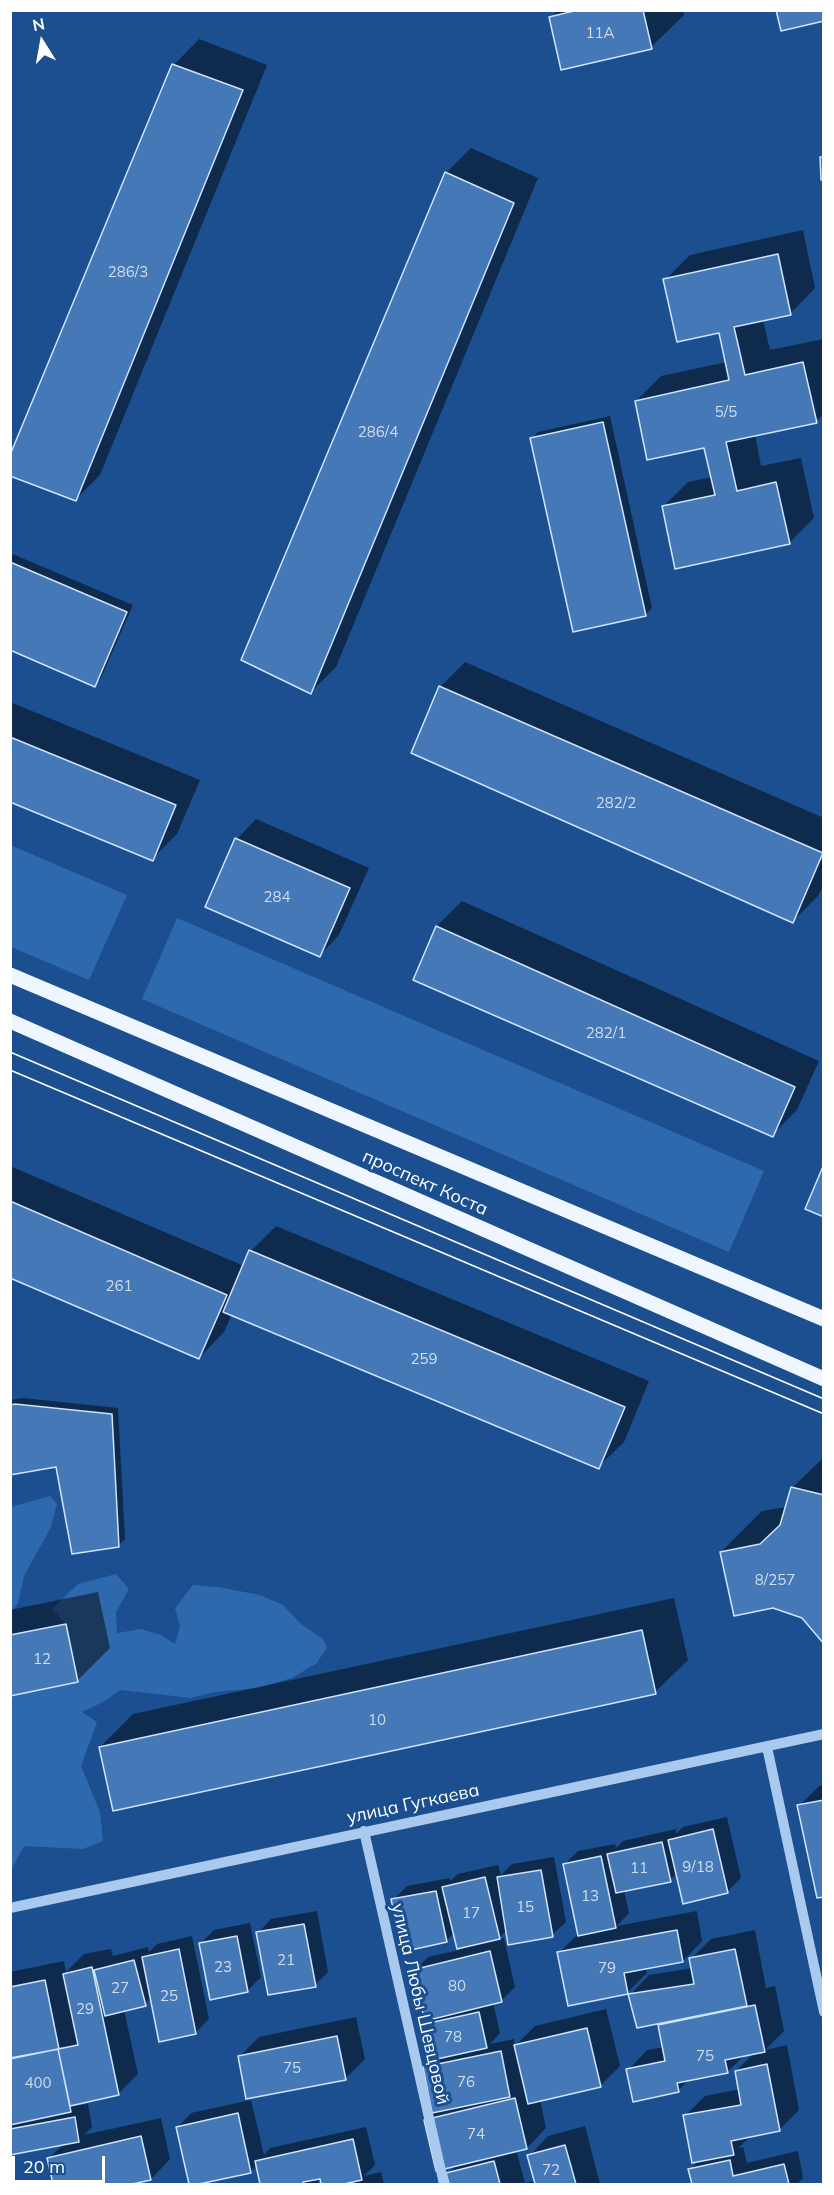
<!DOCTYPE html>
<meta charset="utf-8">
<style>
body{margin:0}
#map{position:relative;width:834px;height:2195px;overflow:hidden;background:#1b4f8f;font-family:Mulish,sans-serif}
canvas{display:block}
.frame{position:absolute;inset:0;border:12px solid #fff;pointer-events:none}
.north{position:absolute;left:12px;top:12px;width:60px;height:60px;-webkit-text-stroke:4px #1b4f8f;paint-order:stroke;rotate:349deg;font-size:16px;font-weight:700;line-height:24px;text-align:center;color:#fff}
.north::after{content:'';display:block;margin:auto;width:21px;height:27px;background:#fff;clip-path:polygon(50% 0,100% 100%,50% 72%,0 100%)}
.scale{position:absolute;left:12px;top:2156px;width:93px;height:27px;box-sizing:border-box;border:3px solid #fff;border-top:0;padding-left:8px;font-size:18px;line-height:21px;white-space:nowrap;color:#fff;-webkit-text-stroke:4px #1b4f8f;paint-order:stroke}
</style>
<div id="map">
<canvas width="834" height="2195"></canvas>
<div class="frame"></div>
<div class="north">N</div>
<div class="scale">20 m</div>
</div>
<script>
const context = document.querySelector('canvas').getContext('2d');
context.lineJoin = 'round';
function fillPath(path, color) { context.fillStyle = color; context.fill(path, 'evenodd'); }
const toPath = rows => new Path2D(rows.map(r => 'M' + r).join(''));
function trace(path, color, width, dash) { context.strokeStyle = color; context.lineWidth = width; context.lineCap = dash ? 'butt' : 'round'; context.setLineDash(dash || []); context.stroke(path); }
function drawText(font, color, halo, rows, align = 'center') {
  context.font = font + ' Mulish,sans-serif'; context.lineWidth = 6; context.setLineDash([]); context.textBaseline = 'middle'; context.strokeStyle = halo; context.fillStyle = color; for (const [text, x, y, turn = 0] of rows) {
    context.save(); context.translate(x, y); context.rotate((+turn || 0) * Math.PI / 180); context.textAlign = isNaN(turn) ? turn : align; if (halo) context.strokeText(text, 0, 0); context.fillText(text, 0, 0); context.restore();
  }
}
const green = toPath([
 [10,845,127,895,89,980,11,947],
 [177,918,764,1171,729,1252,142,999],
 [50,1496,57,1504,51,1527,24,1576,18,1603,11,1613,11,1507],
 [116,1574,129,1589,116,1612,117,1633,141,1629,161,1635,175,1644,180,1627,175,1608,193,1585,218,1587,260,1595,283,1605,301,1624,323,1639,327,1647,317,1663,292,1678,258,1688,214,1692,191,1698,120,1690,105,1701,82,1712,97,1722,81,1766,100,1812,103,1841,83,1849,24,1846,11,1870,11,1696,78,1682,66,1624,52,1609,78,1584]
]);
const shadow = toPath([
 [558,10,683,10,684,15,651,47,551,18],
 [199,39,267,65,100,475,75,500,10,458,174,65],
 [471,148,538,178,336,667,311,692,446,173],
 [803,230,815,288,790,314,763,320,770,350,824,339,824,414,816,421,755,434,761,466,801,458,814,518,789,543,663,507,688,482,712,477,705,446,636,401,661,376,727,362,720,331,665,280,690,255],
 [610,416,652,608,646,614,574,630,532,439,538,432],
 [10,553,133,605,101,678,95,685,10,649],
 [465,662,824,818,824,883,818,896,793,921,440,687],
 [10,702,200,780,177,834,152,859,10,800],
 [256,819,369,868,339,935,320,955,237,839],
 [462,901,819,1061,797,1110,772,1135,415,979,437,926],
 [10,1166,244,1266,251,1251,276,1226,649,1381,624,1442,598,1467,232,1314,224,1332,199,1358,10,1276],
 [23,1398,118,1408,125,1539,118,1546,57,1465,10,1474,10,1400],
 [824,1457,824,1642,803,1617,721,1552,762,1511,787,1507,793,1487],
 [98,1592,110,1648,77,1681,10,1695,10,1610],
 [674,1598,688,1660,655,1692,100,1747,133,1714],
 [824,1785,824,1895,799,1806,819,1786],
 [727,1817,741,1878,728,1891,684,1902,677,1873,670,1880,624,1890,629,1913,617,1926,697,1911,702,1941,683,1961,646,1968,647,1973,627,1993,559,1953,579,1933,564,1865,578,1851,615,1844,616,1848,623,1841,676,1829,676,1834,683,1827],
 [554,1857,566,1922,552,1935,507,1930,497,1940,504,1938,515,1987,502,2000,493,2002,500,2033,490,2044,514,2039,515,2046,535,2026,606,2009,620,2066,600,2086,540,2100,546,2128,527,2148,516,2150,525,2183,535,2181,529,2156,548,2136,585,2126,600,2184,451,2184,448,2174,458,2164,437,2169,424,2068,433,2059,421,2026,426,2021,414,1971,428,1957,459,1950,455,1932,446,1941,393,1900,407,1886,450,1878,450,1881,458,1874,498,1865,501,1875,512,1864],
 [317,1911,328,1972,315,1985,258,1933,271,1919],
 [250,1923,261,1977,247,1991,200,1944,214,1930],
 [755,1930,766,1988,775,1986,784,2031,765,2050,787,2045,799,2110,779,2130,751,2136,738,2148,743,2147,747,2163,798,2151,803,2178,797,2184,693,2184,690,2170,699,2160,685,2116,705,2096,740,2089,736,2071,755,2052,745,2055,727,2072,689,2079,678,2091,628,2070,647,2050,664,2047,659,2022,630,1995,649,1975,693,1968,691,1959,711,1939],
 [192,1936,209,2019,195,2033,151,1998,145,2004,124,2010,138,2074,118,2094,74,2104,74,2106,88,2104,92,2127,84,2135,161,2118,170,2159,151,2179,125,2184,55,2184,49,2158,64,2144,11,2153,10,2126,14,2123,10,2124,10,1972,64,1961,66,1972,84,1954,111,1949,113,1956,148,1947,149,1952,157,1944],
 [356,2017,365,2059,345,2079,239,2057,259,2037],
 [251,2100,264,2155,270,2148,366,2127,375,2165,364,2176,381,2172,384,2184,322,2184,321,2179,316,2184,261,2184,257,2165,251,2171,191,2184,178,2127,191,2113]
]);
const building = toPath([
 [578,10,643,10,652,49,561,70,549,17,578,10],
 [776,10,824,10,824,21,781,31,776,10],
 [172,64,243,90,76,501,10,476,10,455,172,64],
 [820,157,824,157,824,180,821,180,820,157],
 [445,172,514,203,311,694,241,660,445,172],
 [778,254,791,315,734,327,745,375,803,362,817,423,726,442,737,491,776,482,790,544,675,569,662,506,715,495,704,448,647,460,635,401,729,380,719,333,677,342,663,279,778,254],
 [603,422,646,616,573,632,530,438,603,422],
 [10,562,127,612,95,687,10,650,10,562],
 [439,686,823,853,793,923,411,753,439,686],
 [10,737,176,805,153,861,10,802,10,737],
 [235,838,350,888,320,957,205,907,235,838],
 [436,926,795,1087,773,1137,413,980,436,926],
 [824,1164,824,1217,805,1209,824,1164],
 [10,1201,227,1295,199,1359,10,1278,10,1201],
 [249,1250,625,1407,599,1469,223,1312,249,1250],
 [15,1404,112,1414,119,1547,72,1554,56,1467,10,1475,10,1405,15,1404],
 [791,1487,824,1495,824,1644,802,1618,773,1608,734,1616,720,1552,760,1544,780,1525,791,1487],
 [66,1624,78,1682,10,1696,10,1635,66,1624],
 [642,1630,656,1694,113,1811,99,1747,642,1630],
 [824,1800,824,1897,817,1898,797,1805,824,1800],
 [713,1829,728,1893,683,1904,668,1840,713,1829],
 [662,1842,671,1882,616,1893,607,1854,662,1842],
 [601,1856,616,1928,578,1936,563,1864,601,1856],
 [541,1870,553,1937,508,1945,497,1877,541,1870],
 [485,1877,500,1939,457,1949,442,1887,485,1877],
 [436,1891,447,1942,402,1952,391,1899,436,1891],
 [304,1924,316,1987,268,1995,256,1932,304,1924],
 [677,1930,683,1962,624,1973,628,1994,568,2006,557,1952,677,1930],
 [237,1936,248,1992,210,2000,199,1943,237,1936],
 [179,1949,196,2034,159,2042,142,1957,179,1949],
 [735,1949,747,2006,637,2028,628,1994,694,1984,689,1958,735,1949],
 [490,1951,502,2002,425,2021,412,1970,490,1951],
 [134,1960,146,2006,105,2016,94,1970,134,1960],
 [92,1967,119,2095,70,2106,58,2049,78,2045,63,1974,92,1967],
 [45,1980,59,2049,10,2058,10,1987,45,1980],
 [755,2005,765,2052,725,2060,728,2073,677,2083,679,2092,633,2102,626,2069,665,2061,658,2025,755,2005],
 [479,2012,487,2048,428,2061,420,2025,479,2012],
 [587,2028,601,2087,528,2104,514,2045,587,2028],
 [337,2036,346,2080,246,2099,238,2056,337,2036],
 [58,2049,71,2112,10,2125,10,2059,58,2049],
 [501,2051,510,2097,432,2113,423,2067,501,2051],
 [767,2064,780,2131,731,2141,734,2155,692,2163,683,2115,741,2105,735,2071,767,2064],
 [515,2098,527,2149,436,2171,424,2120,515,2098],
 [238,2113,251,2173,199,2184,189,2184,176,2127,238,2113],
 [75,2117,79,2142,10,2155,10,2129,75,2117],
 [141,2136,151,2180,132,2184,53,2184,47,2158,141,2136],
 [353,2139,362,2180,344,2184,321,2184,320,2179,303,2182,304,2184,260,2184,255,2161,353,2139],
 [565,2145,576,2184,535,2184,527,2155,565,2145],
 [730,2160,733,2176,784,2164,789,2184,692,2184,688,2169,730,2160],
 [494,2161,500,2184,449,2184,446,2173,494,2161]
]);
const minor = toPath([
 [767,1747,824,2012],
 [364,1831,444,2184],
 [10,1908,824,1734]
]);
const major = toPath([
 [10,975,824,1319],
 [10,1021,824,1379]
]);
const tram = toPath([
 [10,1052,824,1399],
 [10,1070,824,1414]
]);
const numberNames = [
 ["11А",600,33],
 ["286/3",128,272],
 ["5/5",726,412],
 ["286/4",378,432],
 ["282/2",616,803],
 ["284",277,897],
 ["282/1",606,1033],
 ["261",119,1286],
 ["259",424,1359],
 ["8/257",775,1580],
 ["12",42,1659],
 ["10",377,1720],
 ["9/18",698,1867],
 ["11",639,1868],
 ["13",590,1896],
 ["15",525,1907],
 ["17",471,1913],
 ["21",286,1960],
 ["23",223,1967],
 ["79",607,1968],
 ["80",457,1986],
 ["27",120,1988],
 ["25",169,1996],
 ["29",85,2009],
 ["78",453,2037],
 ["75",705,2056],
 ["75",292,2068],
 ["76",466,2082],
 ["400",38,2083],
 ["74",476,2134],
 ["72",551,2170]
];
const streetNames = [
 ["проспект Коста",425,1183,24],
 ["улица Гугкаева",413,1804,-12],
 ["улица Любы Шевцовой",420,2004,77]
];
fillPath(green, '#2e69ad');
fillPath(shadow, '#0007');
fillPath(building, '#4478b7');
trace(building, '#cfe3fa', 1.5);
trace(minor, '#a9c9ee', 10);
trace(major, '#f0f6ff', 15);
trace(tram, '#fff', 1.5);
drawText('15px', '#d0dded', null, numberNames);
drawText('18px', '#fff', '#1b4f8f', streetNames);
</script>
